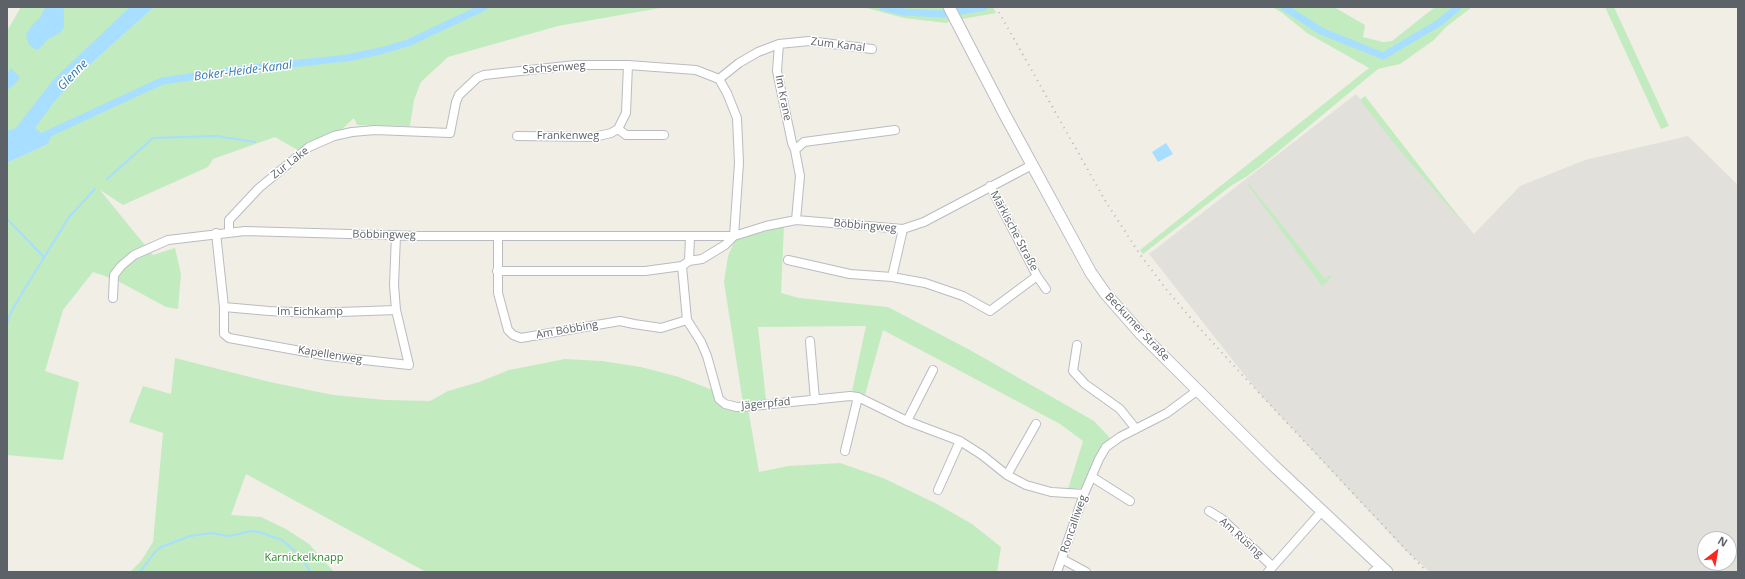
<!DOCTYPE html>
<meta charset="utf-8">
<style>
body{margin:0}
#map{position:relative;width:1745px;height:579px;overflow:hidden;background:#f1eee6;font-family:"Open Sans",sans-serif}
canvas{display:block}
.frame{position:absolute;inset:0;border:8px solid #5d6268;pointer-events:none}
.north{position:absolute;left:1697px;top:531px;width:40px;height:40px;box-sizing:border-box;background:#fff;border:1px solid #bec0c3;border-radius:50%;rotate:31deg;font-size:11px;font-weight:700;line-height:16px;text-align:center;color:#5d6268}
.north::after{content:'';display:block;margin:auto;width:14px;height:18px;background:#fb2722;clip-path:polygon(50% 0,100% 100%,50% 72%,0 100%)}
</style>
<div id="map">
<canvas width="1745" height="579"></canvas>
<div class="frame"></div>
<div class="north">N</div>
</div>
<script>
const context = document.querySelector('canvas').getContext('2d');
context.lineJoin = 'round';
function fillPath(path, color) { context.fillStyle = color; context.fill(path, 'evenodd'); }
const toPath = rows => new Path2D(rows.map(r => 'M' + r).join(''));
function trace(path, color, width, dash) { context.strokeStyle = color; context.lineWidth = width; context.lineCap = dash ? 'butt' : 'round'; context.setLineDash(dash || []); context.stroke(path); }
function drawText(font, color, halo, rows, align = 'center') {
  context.font = font + ' "Open Sans",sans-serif'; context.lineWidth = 3; context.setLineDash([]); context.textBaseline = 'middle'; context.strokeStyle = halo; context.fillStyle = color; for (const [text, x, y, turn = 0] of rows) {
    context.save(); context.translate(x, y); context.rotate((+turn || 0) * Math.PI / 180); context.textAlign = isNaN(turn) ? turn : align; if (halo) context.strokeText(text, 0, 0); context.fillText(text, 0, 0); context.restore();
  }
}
const industrial = toPath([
 [1356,94,1474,234,1520,186,1585,160,1688,136,1738,185,1738,572,1430,572,1407,552,1258,392,1149,254],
 [1705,539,1729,539,1729,563,1705,563]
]);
const green = toPath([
 [21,7,138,7,7,144,7,31],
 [154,7,666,7,558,26,448,57,421,82,414,100,410,126,357,125,354,118,339,132,301,152,275,137,213,159,208,167,123,205,100,190,153,255,175,248,181,274,178,309,166,307,116,280,93,272,63,310,45,371,79,382,63,460,7,455,7,163,48,144,41,133,34,128,52,105,74,79],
 [863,7,943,7,950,21,946,23,904,18],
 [956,7,993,7,996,13,962,19],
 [1272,7,1334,7,1365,25,1363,37,1383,42,1392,41,1435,7,1472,7,1446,27,1434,40,1400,64,1378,69,1262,165,1246,177,1232,185,1143,254,1140,250,1369,68,1307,33,1281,12],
 [1605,7,1614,7,1669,126,1661,129],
 [1365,96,1466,226,1402,153,1360,100],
 [1249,184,1325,279,1330,275,1332,277,1322,286,1248,185],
 [784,226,781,293,799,298,888,307,970,350,1094,421,1111,439,1083,488,1068,489,1083,441,1060,424,883,330,865,395,852,391,866,326,758,327,766,400,743,403,724,282,728,256,735,240],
 [175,358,270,382,333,395,386,400,430,401,448,391,479,382,509,370,565,359,602,361,641,367,679,377,715,391,725,404,748,408,759,472,788,466,840,463,883,478,937,504,972,524,1001,547,997,572,426,572,246,474,231,515,261,517,286,529,309,544,334,572,130,572,141,561,153,542,163,433,129,422,143,386,171,394]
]);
const water = toPath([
 [47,7,60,7,64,9,64,27,60,33,48,39,39,49,35,49,29,45,26,34,34,23,40,18,44,9],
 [130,7,154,7,74,79,52,105,35,128,41,133,48,132,51,137,48,144,7,163,7,131,16,128,53,80],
 [11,68,20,78,14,85,7,90,7,74],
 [1166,143,1173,154,1158,162,1152,152]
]);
const stream = toPath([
 [107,179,153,138,216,136,255,142],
 [7,219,44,257],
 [7,324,10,314,24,290,69,217,95,189],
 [140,572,155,552,161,547,190,536,212,533,226,536,235,535,251,531,259,532,282,540,302,557,310,572]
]);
const canal = toPath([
 [883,7,903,12,943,14,984,7],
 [1284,7,1321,31,1383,56,1439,23,1458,7],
 [41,137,162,81,252,68,347,58,380,51,408,43,484,7]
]);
const street = toPath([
 [779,44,777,71,792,143,795,150],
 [719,79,739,63,758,52,779,44,809,41,872,49],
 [618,129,626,135,664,135],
 [517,136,594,137,611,133,618,129,626,113,628,65],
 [796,220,800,176,795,150,804,142,895,130],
 [903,229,892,277,925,283,963,296,990,311,1037,276,990,186],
 [229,232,229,220,259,188,309,147,334,136,352,132,375,130,450,133,456,102,459,95,477,78,484,75,575,65,628,65,696,70,719,79,727,93,737,118,739,163,734,236],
 [216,233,224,307,224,334,229,338,328,356,409,365,396,310,394,285,396,235],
 [498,236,498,293,508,330,513,335,521,338,620,321,634,324,661,328,687,320],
 [734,236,725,245,702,259,689,261,682,266,687,320,701,342,707,356,719,399,725,404,737,407,752,406,850,396,858,397,907,421,960,441,982,455,1007,475,1026,485,1051,492,1084,494],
 [788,260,850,274,892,277],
 [689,261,690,237],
 [497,271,645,271,682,266],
 [1037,276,1046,289],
 [113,298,114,275,121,266,134,255,168,240,245,231,418,236,734,236,766,226,796,220,903,229,924,222,1032,165],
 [224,307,269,311,312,313,396,310],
 [810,341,815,400],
 [1077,345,1073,371,1085,384,1120,409,1136,429],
 [907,421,933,370],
 [845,451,858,397],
 [1007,475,1036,424],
 [1092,477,1130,501],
 [938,490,960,441],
 [1209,511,1222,519,1272,566],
 [1062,559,1086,572],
 [1057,572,1084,494,1099,459,1106,447,1120,437,1167,413,1198,390],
 [1268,572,1322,511],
 [1373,572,1381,566]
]);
const secondary = toPath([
 [949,7,1005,115,1091,273,1105,293,1141,334,1272,464,1387,572]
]);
const rail = toPath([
 [996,7,1106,202,1139,253,1166,289,1194,322,1246,379,1427,572]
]);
const streetNames = [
 ["Zum Kanal",838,45,7],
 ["Sachsenweg",554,68,-4],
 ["Im Krane",783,98,79],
 ["Frankenweg",568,136],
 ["Zur Lake",290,163,-38],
 ["Böbbingweg",865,226,5],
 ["Märkische Straße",1014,231,62],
 ["Böbbingweg",384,235,1],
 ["Im Eichkamp",310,312],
 ["Beckumer Straße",1137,327,47],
 ["Am Böbbing",567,330,-10],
 ["Kapellenweg",330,355,9],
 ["Jägerpfad",766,404,-5],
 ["Roncalliweg",1074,524,-71],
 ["Am Rüsing",1241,538,42]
];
const parkNames = [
 ["Karnickelknapp",304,558]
];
const waterNames = [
 ["Boker-Heide-Kanal",243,71,-7],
 ["Glenne",73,75,-46]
];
fillPath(industrial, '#e2e0da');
fillPath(green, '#c3ebc0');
fillPath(water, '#a8deff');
trace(stream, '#a8deff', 2);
trace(canal, '#a8deff', 7);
trace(street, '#b8bcc1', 10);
trace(secondary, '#b9bdc3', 13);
trace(street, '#fff', 8);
trace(secondary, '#fff', 11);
trace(rail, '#b5b6b7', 2, [1, 5]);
drawText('11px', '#5d6268', '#fff', streetNames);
drawText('11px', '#2d872d', '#fff', parkNames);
drawText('italic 12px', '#367ab3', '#fff', waterNames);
</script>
